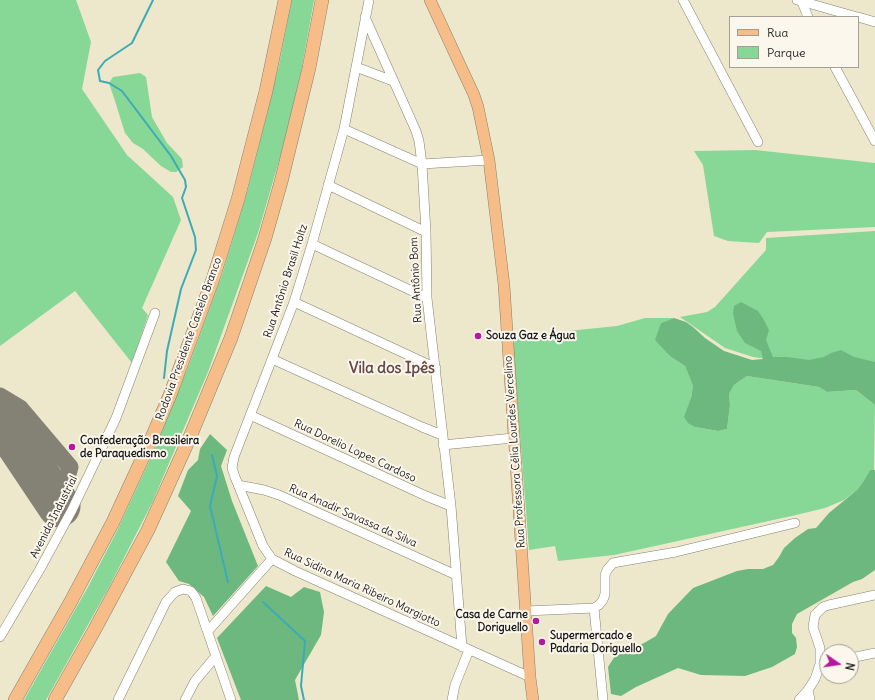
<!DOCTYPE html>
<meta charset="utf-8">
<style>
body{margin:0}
#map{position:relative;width:875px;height:700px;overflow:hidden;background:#ede7cb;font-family:Delius,sans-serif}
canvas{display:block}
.legend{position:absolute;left:729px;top:16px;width:130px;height:52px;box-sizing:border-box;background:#fbf7ec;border:1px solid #a29f99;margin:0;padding:5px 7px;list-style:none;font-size:12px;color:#1c1c1c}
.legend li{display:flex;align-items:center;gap:8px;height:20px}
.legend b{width:20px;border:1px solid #a29f99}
.north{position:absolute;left:819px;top:644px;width:40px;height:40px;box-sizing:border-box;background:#fbf7ec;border:1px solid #a29f99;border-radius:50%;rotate:103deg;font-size:11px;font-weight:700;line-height:16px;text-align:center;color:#1c1c1c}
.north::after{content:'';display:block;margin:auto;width:14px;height:18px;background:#b5179e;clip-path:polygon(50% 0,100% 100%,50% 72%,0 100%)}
</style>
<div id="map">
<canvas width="875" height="700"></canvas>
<ul class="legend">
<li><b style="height:5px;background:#f7bd88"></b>Rua</li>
<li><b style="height:11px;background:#87d796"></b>Parque</li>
</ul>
<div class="north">N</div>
</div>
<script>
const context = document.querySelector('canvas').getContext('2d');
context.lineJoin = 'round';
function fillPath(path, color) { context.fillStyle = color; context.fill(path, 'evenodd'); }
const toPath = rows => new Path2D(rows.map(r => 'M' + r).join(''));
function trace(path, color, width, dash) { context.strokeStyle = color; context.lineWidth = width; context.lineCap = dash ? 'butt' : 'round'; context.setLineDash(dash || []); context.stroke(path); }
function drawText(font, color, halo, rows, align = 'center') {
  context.font = font + ' Delius,sans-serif'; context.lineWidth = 4; context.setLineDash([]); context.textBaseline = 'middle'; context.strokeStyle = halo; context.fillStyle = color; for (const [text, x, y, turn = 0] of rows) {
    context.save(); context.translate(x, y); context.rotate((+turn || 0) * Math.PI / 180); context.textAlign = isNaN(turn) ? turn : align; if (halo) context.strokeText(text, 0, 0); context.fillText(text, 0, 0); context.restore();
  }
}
const green = toPath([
 [0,0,76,0,91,42,82,89,127,155,173,197,181,220,142,308,148,315,132,363,75,291,0,346],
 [292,0,314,0,301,72,287,133,258,233,208,372,152,503,108,589,46,700,24,700,88,587,117,531,154,451,189,365,222,275,248,189,279,65],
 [140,73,146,77,152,117,167,143,182,159,183,167,176,172,171,172,161,166,143,149,133,143,125,133,115,101,109,83,113,77],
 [755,150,875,163,875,227,767,232,759,243,728,241,714,236,703,165,694,151],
 [875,231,875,374,753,357,725,348,680,317,707,312,715,307,766,250,766,238],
 [645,318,674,318,661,323,671,357,685,366,693,386,691,398,695,427,718,431,727,429,730,405,729,394,734,385,747,376,819,387,827,392,856,390,875,405,874,471,870,470,863,482,857,490,844,500,825,508,796,515,614,555,558,561,555,546,529,550,513,344,519,336,617,326]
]);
const forest = toPath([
 [741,302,758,311,764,320,769,330,766,340,773,357,787,357,809,360,824,357,831,353,841,350,854,357,875,362,875,405,856,390,827,392,819,387,747,376,734,385,729,394,730,405,727,429,718,431,695,427,688,423,684,417,691,398,693,386,685,366,671,357,655,340,661,323,674,318,686,322,693,327,705,338,724,351,752,360,763,359,761,351,745,343,737,331,733,313,734,306],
 [210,434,227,450,221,466,232,501,258,566,213,616,204,597,189,584,179,581,166,562,191,511,178,496,188,470,198,460,200,449],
 [870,470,875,470,875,570,862,579,853,582,797,614,792,624,792,633,796,638,797,647,795,654,772,667,745,676,701,675,678,668,636,687,621,696,611,694,608,667,615,656,644,643,656,636,668,614,693,588,737,571,748,569,763,569,773,565,779,557,784,548,795,538,808,529,816,528,829,513,857,490,863,482],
 [266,586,291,597,304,587,320,592,324,612,321,635,295,680,299,700,241,700,217,638]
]);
const stream = toPath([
 [153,0,132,43,105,61,98,70,100,81,109,83,122,91,171,156,185,180,186,187,182,198,195,237,196,250,181,289,167,351,164,378],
 [212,455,217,476,210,506,228,582],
 [263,602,305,641,301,686,304,700]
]);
const taxiway = toPath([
 [0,396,20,408,70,467,59,506],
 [25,456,28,418]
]);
const runway = toPath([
 [0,418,59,506]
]);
const minor = toPath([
 [369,0,344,129,312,244,294,302,234,457,232,468,235,477,263,546,272,559,295,571,530,677],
 [683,0,758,142],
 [797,0,857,17],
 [802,2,808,17],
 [365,17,416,131,419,141,422,164,426,232,427,298,451,506,462,647],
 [858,17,875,22],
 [356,67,393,81],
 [835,67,875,141],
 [344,129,422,164,489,160],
 [328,185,426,232],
 [312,244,427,298],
 [294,302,436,368],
 [272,359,422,427,442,435],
 [250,415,426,496,451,506],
 [443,445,513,438],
 [238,485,264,490,279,495,456,575],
 [594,608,603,700],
 [526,611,594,608,599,605,603,600,605,594,605,575,607,570,613,563,618,562,676,552,795,523],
 [208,631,272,559],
 [0,637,40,569,72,510,116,418,155,313],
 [851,658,875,653],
 [118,700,166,602,175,592,183,589,191,591,196,598,231,700],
 [185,700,195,681,216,656],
 [452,700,455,685,469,650],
 [799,700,808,690],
 [810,700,808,690,815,679,820,664,820,648,813,627,815,615,823,607,829,605,875,595]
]);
const major = toPath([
 [430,0,474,95,478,107,489,160,504,285,530,677,533,700]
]);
const highway = toPath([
 [15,700,70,603,113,522,150,442,170,395,213,279,238,199,266,91,285,0],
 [55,700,95,629,148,530,190,437,231,338,265,238,281,182,309,68,322,0]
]);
const markers = [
 [478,336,4,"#b5179e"],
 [72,447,4,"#b5179e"],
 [536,621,4,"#b5179e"],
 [542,642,4,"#b5179e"]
];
const streetNames = [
 ["Rua Antônio Bom",416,280,-93],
 ["Rua Antônio Brasil Holtz",286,281,-72],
 ["Rodovia Presidente Castelo Branco",189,339,-70],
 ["Rua Dorelio Lopes Cardoso",355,451,25],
 ["Rua Professora Célia Lourdes Vercelino",515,452,-94],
 ["Rua Anadir Savassa da Silva",353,516,24],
 ["Avenida Industrial",54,517,-63],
 ["Rua Sidina Maria Ribeiro Margiotto",362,588,25]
];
const poiNames = [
 ["Souza Gaz e Água",486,336],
 ["Confederação Brasileira",80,441],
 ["de Paraquedismo",80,454],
 ["Casa de Carne",528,615,"right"],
 ["Doriguello",528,628,"right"],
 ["Supermercado e",550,636],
 ["Padaria Doriguello",550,649]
];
const districtNames = [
 ["Vila dos Ipês",392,369]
];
fillPath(green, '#87d796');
fillPath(forest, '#6db87f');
trace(stream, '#3cabb8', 2);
trace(taxiway, '#848274', 17);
trace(runway, '#848274', 43);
trace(minor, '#848274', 10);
trace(major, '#848274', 12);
trace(highway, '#848274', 14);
trace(minor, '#fff', 9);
trace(major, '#f7bd88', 11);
trace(highway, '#f7bd88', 13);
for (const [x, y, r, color] of markers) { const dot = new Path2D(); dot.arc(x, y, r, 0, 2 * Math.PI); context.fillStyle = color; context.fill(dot); trace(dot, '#fbf7ec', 1.5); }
drawText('11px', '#1c1c1c', '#fbf7ec', streetNames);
drawText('bold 11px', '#1c1c1c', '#fbf7ec', poiNames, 'left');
drawText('bold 15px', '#664848', '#fbf7ec', districtNames);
</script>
